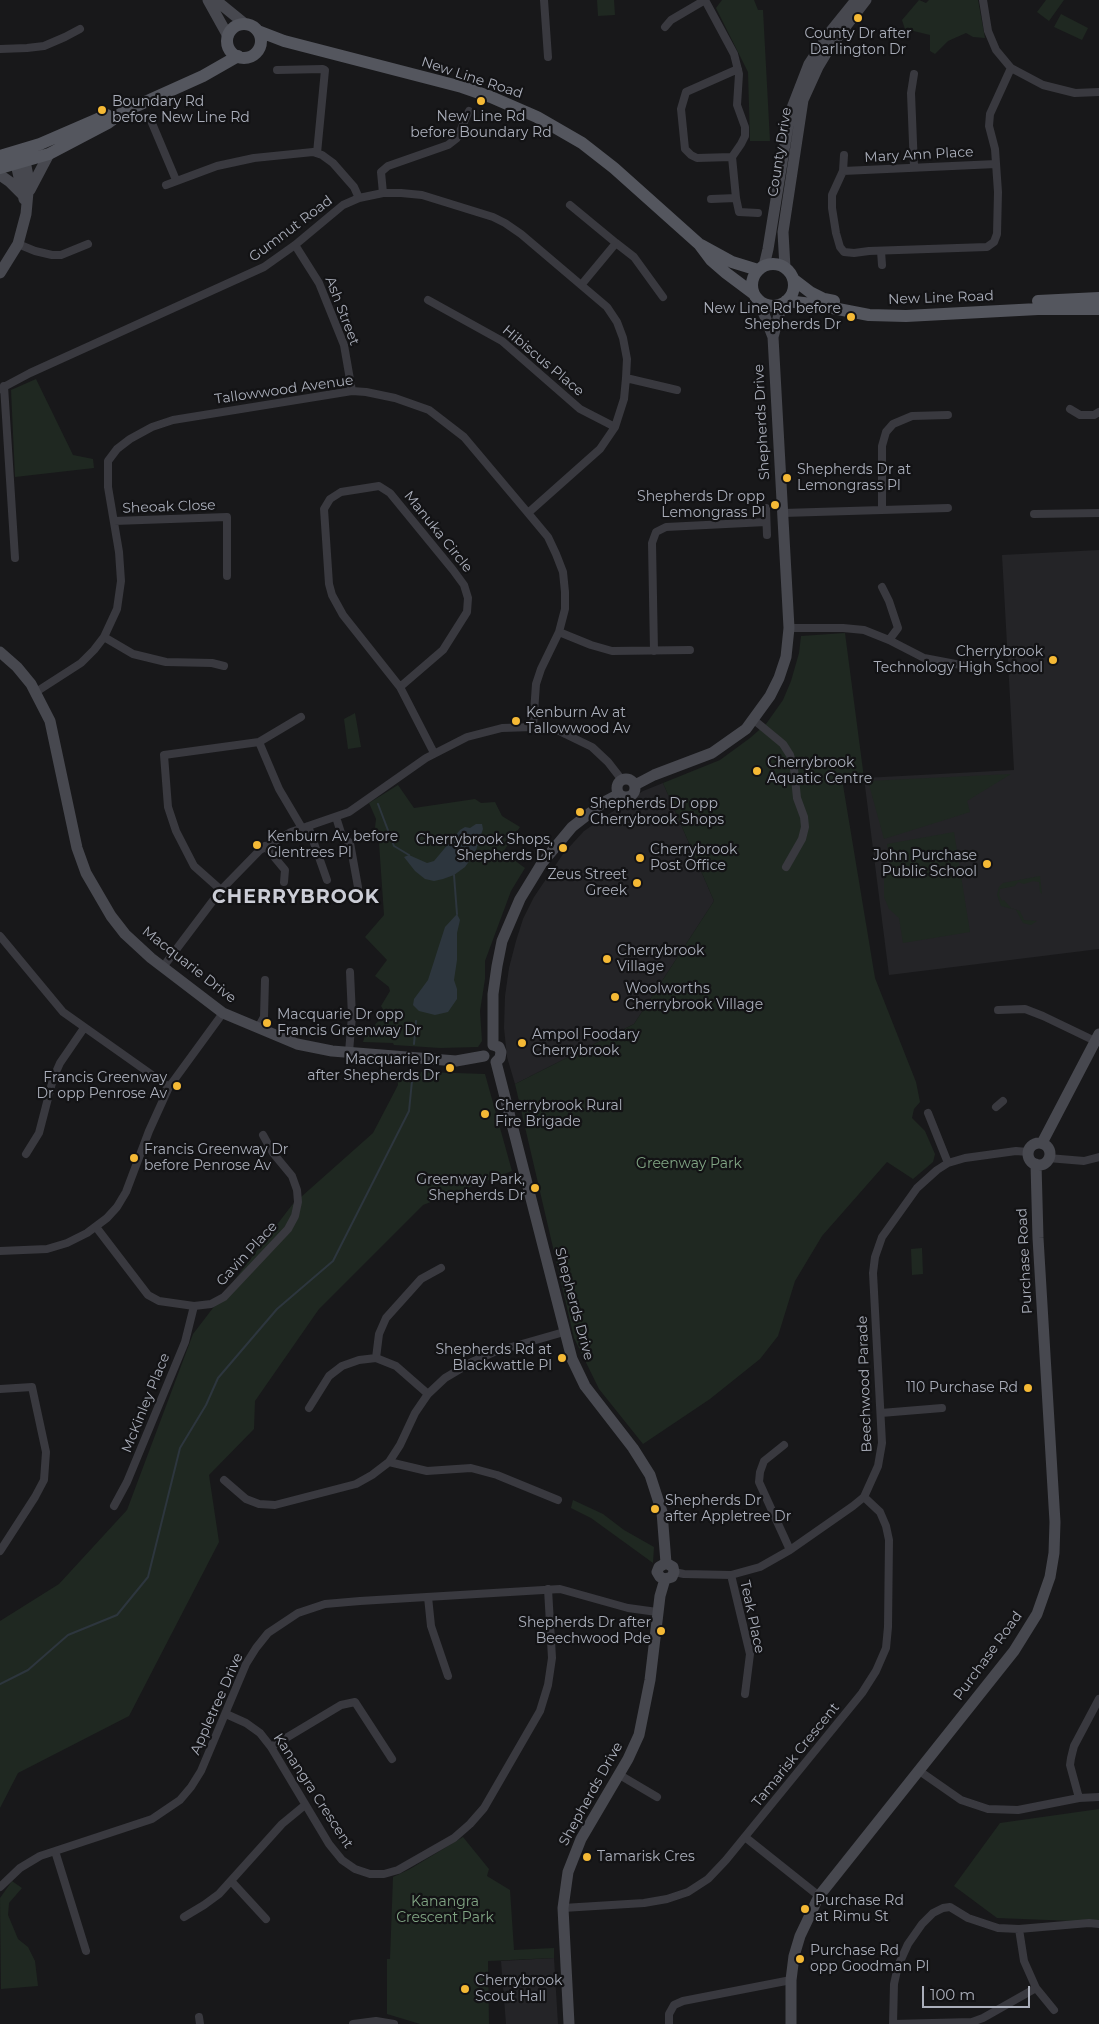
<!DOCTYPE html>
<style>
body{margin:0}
#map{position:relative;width:1099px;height:2024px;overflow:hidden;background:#18181a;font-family:Montserrat,sans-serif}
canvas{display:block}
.scale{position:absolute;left:922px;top:1986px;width:108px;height:22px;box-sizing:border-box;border:2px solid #aaaeba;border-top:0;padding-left:6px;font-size:15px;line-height:18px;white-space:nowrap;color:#aaaeba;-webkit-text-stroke:4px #131315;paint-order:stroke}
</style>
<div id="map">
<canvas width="1099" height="2024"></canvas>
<div class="scale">100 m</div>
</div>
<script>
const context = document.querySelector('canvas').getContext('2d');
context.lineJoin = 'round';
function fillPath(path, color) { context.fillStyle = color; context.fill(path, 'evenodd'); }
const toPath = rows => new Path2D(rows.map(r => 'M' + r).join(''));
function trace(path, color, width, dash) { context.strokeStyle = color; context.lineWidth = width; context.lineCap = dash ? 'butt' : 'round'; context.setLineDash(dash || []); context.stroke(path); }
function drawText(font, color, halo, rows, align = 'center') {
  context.font = font + ' Montserrat,sans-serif'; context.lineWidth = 4.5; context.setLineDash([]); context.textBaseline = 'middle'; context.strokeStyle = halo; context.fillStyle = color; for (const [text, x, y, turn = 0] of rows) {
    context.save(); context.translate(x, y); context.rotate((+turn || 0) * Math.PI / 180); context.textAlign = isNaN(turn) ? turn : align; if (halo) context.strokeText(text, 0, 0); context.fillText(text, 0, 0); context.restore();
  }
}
const built = toPath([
 [1099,550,1099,949,889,975,864,778,1014,770,1002,555],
 [663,783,714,901,634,1024,515,1084,507,1057,504,1028,505,996,509,968,516,941,523,919,534,897,563,854,584,831,643,791],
 [554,1958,558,2024,506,2024,501,1961]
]);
const green = toPath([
 [597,0,614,0,615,15,598,16],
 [722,0,754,0,758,10,763,10,770,141,750,141,748,72,716,8],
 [919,0,926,3,929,0,978,0,985,38,973,37,966,33,948,41,935,54,930,51,930,35,905,29,902,20],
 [1046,0,1064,0,1049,21,1037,12],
 [1061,14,1088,28,1082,40,1054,27],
 [36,379,73,455,93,459,94,468,15,477,11,390],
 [845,633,864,778,842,779,875,978,916,1082,920,1102,914,1109,912,1118,925,1131,935,1154,933,1162,913,1179,887,1162,822,1236,795,1281,778,1336,760,1359,710,1399,643,1444,599,1389,574,1338,515,1084,634,1024,714,901,663,783,720,760,750,738,766,724,783,700,791,681,799,653,801,636],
 [355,713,361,747,348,749,344,719],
 [1011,774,967,801,970,812,884,839,868,781],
 [398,785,414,808,475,799,481,803,495,802,502,816,520,827,503,852,525,868,511,891,485,961,485,979,480,1011,482,1041,478,1047,440,1048,394,1045,393,1043,363,1042,366,1033,386,1014,381,1006,390,991,389,987,375,976,387,960,365,937,384,915,379,843,374,836,376,819,369,803],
 [954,832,970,932,903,943,899,918,889,909,884,897,884,878,890,866,887,844],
 [1040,876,1042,894,1040,892,1039,882,1033,881,1024,884,1018,882,1015,886,1000,889,999,895,1002,901,1004,900,1011,908,1020,911,1024,920,1037,921,1031,925,1023,923,1016,910,1001,906,997,895,999,887,1003,883],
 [397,1071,485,1074,512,1171,423,1205,319,1309,255,1401,254,1429,209,1475,219,1542,129,1716,18,1773,0,1808,0,1621,59,1584,127,1510,193,1334,292,1205,373,1133,398,1085],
 [922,1248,923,1274,912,1275,911,1249],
 [573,1500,603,1514,624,1530,654,1547,653,1563,591,1518,571,1508],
 [1099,1809,1099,1922,997,1918,954,1886,1000,1823],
 [463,1837,489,1869,487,1876,510,1890,514,1950,554,1948,554,1958,488,1961,489,2024,420,2024,387,2014,387,1959,390,1959,393,1877,410,1869],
 [12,1881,22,1888,9,1903,8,1915,18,1939,28,1947,35,1961,38,1986,1,1989,0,1898]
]);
const water = toPath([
 [476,824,482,824,483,829,475,853,465,867,454,875,443,879,434,881,425,879,415,871,404,857,409,855,427,863,434,861,460,830,465,827,470,828],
 [457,914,460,920,457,933,457,960,454,980,457,989,457,999,448,1012,435,1015,419,1011,413,1005,414,999,428,980,445,927]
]);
const stream = toPath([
 [378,804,394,846,409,855],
 [454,875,457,914],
 [414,1044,416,1021],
 [0,1684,28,1670,68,1635,117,1615,148,1577,180,1448,206,1405,218,1378,277,1309,333,1261,409,1111,413,1071]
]);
const street = toPath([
 [544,0,548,57],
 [705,0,734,54,739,74,737,105,745,127,745,136,741,144,732,157],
 [983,0,988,31,996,50,1011,68,1043,85,1075,93,1099,92],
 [665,27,671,20,705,0],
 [0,49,27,48,44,46,65,37,80,29],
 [277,70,323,69,325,70,317,153],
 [914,74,911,93,914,167],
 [149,116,176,180],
 [844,155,843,171,832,195,832,208,836,233,840,247,844,252,854,253,869,251,987,247,994,242,997,234,998,192,995,149,989,126,990,114,1011,68],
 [732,157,697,158,691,155,685,149,681,109,686,92,738,69],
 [843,171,996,164],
 [166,185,217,166,254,158,313,152,322,155,333,163,354,187,359,198],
 [383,193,381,172,388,166,448,145,457,138,469,111],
 [736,198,739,212,758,213],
 [711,199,736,198,732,157],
 [570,205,616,243],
 [18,244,35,251,52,255,61,255,88,244],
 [295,245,319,283,344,345,352,391],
 [881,251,882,265],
 [582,284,616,243,634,257,663,297],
 [428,300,502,341,580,409,615,427],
 [626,378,677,390],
 [4,386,15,558],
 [0,389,30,373,264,267,295,245,343,205,359,198,383,193,401,193,422,195,493,217,505,223,521,234,607,307,617,322,623,338,627,359,626,378,624,399,615,427,600,449,528,513],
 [1070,409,1080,415,1094,415,1099,412],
 [766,508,767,535],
 [882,509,882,446,886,432,893,424,912,416,948,415],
 [783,513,948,508],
 [1034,514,1099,513],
 [114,521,227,517,227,576],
 [882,587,889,601,898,628,889,640],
 [789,628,843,628,864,630,889,640,924,658,966,666],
 [559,632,591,645,612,651,690,650],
 [104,637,133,654,166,662,212,663,224,666],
 [654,651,652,543,656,532,666,527,766,522],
 [400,687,443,650,467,612,468,598,464,585,453,570,390,493,379,486,341,492,330,499,324,509,329,584,332,595,343,615,400,687,434,753],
 [36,692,81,663,94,650,104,637,117,609,121,581,119,552,108,487,108,461,117,449,130,439,152,427,173,420,352,391,366,392,395,398,429,410,464,437,528,513,548,537,556,554,563,572,565,592,565,609,559,632,541,669,536,684,533,727],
 [754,720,783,744,790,755,794,769,797,798,804,817,805,827,802,839,786,867],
 [259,742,279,789,302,828],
 [336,817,342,836,350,843,358,887],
 [308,826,327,880],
 [265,846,285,870,284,882],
 [221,890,194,866,176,831,168,807,164,755,259,742,301,717],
 [0,936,63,1012,169,1087],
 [163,967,221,890,260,850,291,832,349,812,426,758,467,737,502,728,533,727,557,730,592,747,608,762,622,780],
 [998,1010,1025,1009,1043,1016,1095,1041],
 [258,1028,264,1017,265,980],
 [349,1052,352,1016,350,972],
 [996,1107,1003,1101],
 [928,1113,948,1163],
 [26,1154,39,1133,53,1079,60,1063,84,1028],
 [1048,1158,1084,1161,1099,1157],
 [96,1227,148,1295,159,1301,194,1306,211,1304,224,1297,288,1229,295,1216,298,1202,297,1190,292,1176,273,1153,263,1135],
 [0,1251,47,1249,67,1243,87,1233,107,1218,117,1207,126,1192,149,1131,169,1087,223,1013],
 [376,1358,379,1334,386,1318,421,1279,441,1268],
 [0,1389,32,1387,46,1452,44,1480,35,1497,0,1551],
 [309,1408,329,1376,342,1366,359,1360,376,1358,396,1366,428,1394],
 [881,1413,942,1408],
 [784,1445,764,1461,760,1472,759,1482,790,1550],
 [389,1462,427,1471,471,1468,497,1475,558,1500],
 [224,1480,246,1499,259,1504,275,1505,356,1484,372,1475,389,1462,400,1445,415,1413,428,1394,445,1378,472,1362,494,1352,564,1332],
 [114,1506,127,1482,185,1342,194,1306],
 [674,1572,684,1574,731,1575,760,1567,790,1550,853,1506,864,1497,878,1466,882,1443,873,1273,875,1257,882,1237,917,1188,937,1170,948,1163,965,1158,1016,1151,1028,1152],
 [731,1575,750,1654,745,1694],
 [428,1597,431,1626,448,1676],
 [226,1714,246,1723,260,1733,271,1747,329,1844,342,1860,355,1869,370,1874,384,1874,398,1870,454,1838,470,1824,484,1808,540,1711,548,1685,552,1658,548,1589],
 [271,1747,341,1705,355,1702,392,1759],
 [918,1770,961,1800,988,1809,1018,1810,1079,1798,1099,1797],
 [618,1774,657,1797],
 [1079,1798,1070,1765,1071,1758,1074,1746,1099,1699],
 [745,1837,819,1896],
 [55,1851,86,1951],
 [232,1882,266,1919],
 [0,1887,20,1868,40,1856,152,1819,180,1800,191,1787,201,1771,246,1664,256,1648,268,1633,298,1613,325,1604,360,1601,560,1589,628,1608,657,1612],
 [563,1908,644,1903,667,1899,688,1892,708,1879,726,1860,862,1693,876,1671,886,1648,888,1627,889,1540,886,1526,880,1512,864,1497],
 [184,1917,204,1905,219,1894,282,1824,305,1805],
 [1019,1929,1024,1961,1036,1988,1054,2010],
 [1036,1988,983,2018,972,2022,893,2024,894,1984,898,1966,908,1944,922,1924,933,1913,943,1908,950,1907,968,1918,998,1928,1019,1929,1089,1923,1099,1924],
 [199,2017,200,2024],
 [353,2024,376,2021,394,2024],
 [669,2024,669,2014,674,2005,683,2001,791,1980]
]);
const secondary = toPath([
 [208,0,218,2,245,24],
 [208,0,228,36],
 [17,156,16,164,24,199],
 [0,175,10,182,22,194],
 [30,190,49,154],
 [764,266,768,249,790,113,809,64,831,31,856,0],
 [785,268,783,232,803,100,818,67,830,47,866,0],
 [0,273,18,244,26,214,29,181,25,161,20,155],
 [758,299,773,337],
 [0,652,17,667,31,684,50,721,77,848,86,873,111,916,125,934,151,958,223,1013,297,1044,332,1051,456,1061,484,1056],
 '617 788a9 9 0 1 1 18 0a9 9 0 1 1-18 0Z',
 [635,785,654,775,712,753,746,729,770,696,779,678,786,657,789,628,773,337,782,304],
 [493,1045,493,994,497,966,502,941,520,899,542,863,572,827,604,802,619,794],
 [493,1045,499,1047,501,1052,500,1058,496,1062],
 [496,1062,572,1359,585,1386,633,1448,650,1475,662,1512,666,1563],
 [1042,1143,1099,1034],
 '1028 1154a11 11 0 1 1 22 0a11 11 0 1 1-22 0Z',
 [665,1579,672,1577,674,1572,673,1567,666,1563],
 [665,1579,660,1577,657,1572,659,1567,666,1563],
 [569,2024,563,1908,568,1872,581,1839,628,1759,639,1735,650,1680,660,1596,665,1579],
 [791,2024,791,1980,794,1956,800,1936,819,1896,1014,1651,1037,1614,1050,1577,1054,1553,1055,1522,1038,1238,1036,1164]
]);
const primary = toPath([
 '227 41a17 17 0 1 1 34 0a17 17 0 1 1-34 0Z',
 [258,31,284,41,462,87,491,97,537,117,582,143,614,168,699,244,711,260,726,273,754,294],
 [0,156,40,144,107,115],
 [0,168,49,154,108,123,123,112,203,76,238,56],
 [701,245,732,262,758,270],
 '752 285a21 21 0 1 1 42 0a21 21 0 1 1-42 0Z',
 [793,279,810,292,824,299,834,301],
 [786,301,812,304,869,315,906,316,1038,309,1099,309],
 [1038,301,1099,298]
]);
const markers = [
 [858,18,5,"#f5b935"],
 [481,101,5,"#f5b935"],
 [102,110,5,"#f5b935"],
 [851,317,5,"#f5b935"],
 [787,478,5,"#f5b935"],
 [775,505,5,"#f5b935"],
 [1053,660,5,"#f5b935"],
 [516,721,5,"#f5b935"],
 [757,771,5,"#f5b935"],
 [580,812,5,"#f5b935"],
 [257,845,5,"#f5b935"],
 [563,848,5,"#f5b935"],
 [640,858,5,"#f5b935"],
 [987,864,5,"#f5b935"],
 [637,883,5,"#f5b935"],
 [607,959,5,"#f5b935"],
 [615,997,5,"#f5b935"],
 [267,1023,5,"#f5b935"],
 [522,1043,5,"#f5b935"],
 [450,1068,5,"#f5b935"],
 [177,1086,5,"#f5b935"],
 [485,1114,5,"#f5b935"],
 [134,1158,5,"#f5b935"],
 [535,1188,5,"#f5b935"],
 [562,1358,5,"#f5b935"],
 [1028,1388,5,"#f5b935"],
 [655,1509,5,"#f5b935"],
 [661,1631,5,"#f5b935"],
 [587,1857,5,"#f5b935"],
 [805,1909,5,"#f5b935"],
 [800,1959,5,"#f5b935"],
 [465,1989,5,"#f5b935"]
];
const poiNames = [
 ["County Dr after",858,34,"center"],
 ["Darlington Dr",858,50,"center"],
 ["Boundary Rd",112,102],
 ["before New Line Rd",112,118],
 ["New Line Rd",481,117,"center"],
 ["before Boundary Rd",481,133,"center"],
 ["New Line Rd before",841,309,"right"],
 ["Shepherds Dr",841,325,"right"],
 ["Shepherds Dr at",797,470],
 ["Lemongrass Pl",797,486],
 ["Shepherds Dr opp",765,497,"right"],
 ["Lemongrass Pl",765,513,"right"],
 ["Cherrybrook",1043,652,"right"],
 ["Technology High School",1043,668,"right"],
 ["Kenburn Av at",526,713],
 ["Tallowwood Av",526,729],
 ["Cherrybrook",767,763],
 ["Aquatic Centre",767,779],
 ["Shepherds Dr opp",590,804],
 ["Cherrybrook Shops",590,820],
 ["Kenburn Av before",267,837],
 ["Glentrees Pl",267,853],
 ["Cherrybrook Shops,",553,840,"right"],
 ["Shepherds Dr",553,856,"right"],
 ["Cherrybrook",650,850],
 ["Post Office",650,866],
 ["John Purchase",977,856,"right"],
 ["Public School",977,872,"right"],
 ["Zeus Street",627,875,"right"],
 ["Greek",627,891,"right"],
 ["Cherrybrook",617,951],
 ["Village",617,967],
 ["Woolworths",625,989],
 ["Cherrybrook Village",625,1005],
 ["Macquarie Dr opp",277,1015],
 ["Francis Greenway Dr",277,1031],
 ["Ampol Foodary",532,1035],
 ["Cherrybrook",532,1051],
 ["Macquarie Dr",440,1060,"right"],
 ["after Shepherds Dr",440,1076,"right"],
 ["Francis Greenway",167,1078,"right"],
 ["Dr opp Penrose Av",167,1094,"right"],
 ["Cherrybrook Rural",495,1106],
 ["Fire Brigade",495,1122],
 ["Francis Greenway Dr",144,1150],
 ["before Penrose Av",144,1166],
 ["Greenway Park,",525,1180,"right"],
 ["Shepherds Dr",525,1196,"right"],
 ["Shepherds Rd at",552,1350,"right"],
 ["Blackwattle Pl",552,1366,"right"],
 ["110 Purchase Rd",1018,1388,"right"],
 ["Shepherds Dr",665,1501],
 ["after Appletree Dr",665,1517],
 ["Shepherds Dr after",651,1623,"right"],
 ["Beechwood Pde",651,1639,"right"],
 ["Tamarisk Cres",597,1857],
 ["Purchase Rd",815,1901],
 ["at Rimu St",815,1917],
 ["Purchase Rd",810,1951],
 ["opp Goodman Pl",810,1967],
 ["Cherrybrook",475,1981],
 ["Scout Hall",475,1997]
];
const streetNames = [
 ["New Line Road",472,78,18],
 ["County Drive",780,152,-81],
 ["Mary Ann Place",919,155,-3],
 ["Gumnut Road",291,229,-37],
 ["New Line Road",941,298,-2],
 ["Ash Street",342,311,69],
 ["Hibiscus Place",543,361,40],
 ["Tallowwood Avenue",284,390,-8],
 ["Shepherds Drive",762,422,-93],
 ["Sheoak Close",169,507,-2],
 ["Manuka Circle",438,532,51],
 ["Macquarie Drive",189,965,38],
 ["Gavin Place",247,1254,-47],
 ["Purchase Road",1025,1261,-93],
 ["Shepherds Drive",574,1304,75],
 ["Beechwood Parade",865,1384,-92],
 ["McKinley Place",146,1403,-68],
 ["Teak Place",752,1617,78],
 ["Purchase Road",988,1656,-54],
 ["Appletree Drive",217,1704,-66],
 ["Tamarisk Crescent",796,1755,-51],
 ["Kanangra Crescent",313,1791,57],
 ["Shepherds Drive",591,1794,-61]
];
const parkNames = [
 ["Greenway Park",689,1164],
 ["Kanangra",445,1902],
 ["Crescent Park",445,1918]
];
const districtNames = [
 ["CHERRYBROOK",296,897]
];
fillPath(built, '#242427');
fillPath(green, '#1f2821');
fillPath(water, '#2d363e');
trace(stream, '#2d363e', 2);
trace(street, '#39393f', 8);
trace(secondary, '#47484f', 11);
trace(primary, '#54565e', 12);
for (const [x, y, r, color] of markers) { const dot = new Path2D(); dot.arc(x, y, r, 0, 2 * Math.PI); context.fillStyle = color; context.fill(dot); trace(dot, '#131315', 2); }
drawText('14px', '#aaaeba', '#131315', poiNames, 'left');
drawText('14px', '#aaaeba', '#131315', streetNames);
drawText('14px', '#81a584', '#131315', parkNames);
context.letterSpacing = '1px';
drawText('bold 19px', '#cbcdd6', '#131315', districtNames);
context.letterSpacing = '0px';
</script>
